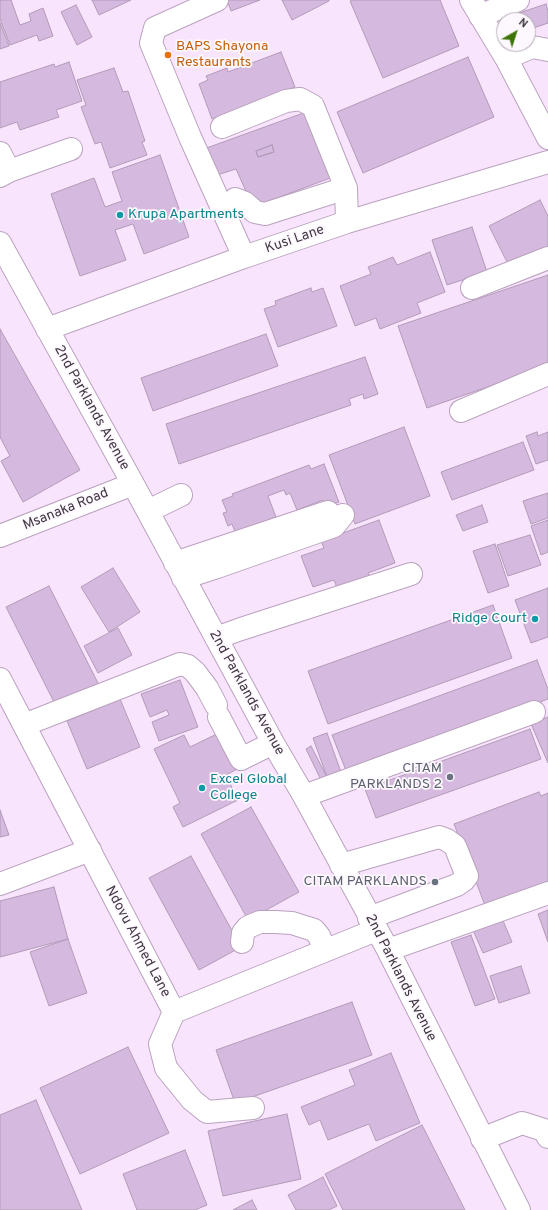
<!DOCTYPE html>
<style>
body{margin:0}
#map{position:relative;width:548px;height:1210px;overflow:hidden;background:#f9e4fd;font-family:Overpass,sans-serif}
canvas{display:block}
.north{position:absolute;left:496px;top:12px;width:40px;height:40px;box-sizing:border-box;background:#fdf7fe;border:1px solid #b2abb4;border-radius:50%;rotate:39deg;font-size:11px;font-weight:700;line-height:16px;text-align:center;color:#423844}
.north::after{content:'';display:block;margin:auto;width:14px;height:18px;background:#3c7506;clip-path:polygon(50% 0,100% 100%,50% 72%,0 100%)}
</style>
<div id="map">
<canvas width="548" height="1210"></canvas>
<div class="north">N</div>
</div>
<script>
const context = document.querySelector('canvas').getContext('2d');
context.lineJoin = 'round';
function fillPath(path, color) { context.fillStyle = color; context.fill(path, 'evenodd'); }
const toPath = rows => new Path2D(rows.map(r => 'M' + r).join(''));
function trace(path, color, width, dash) { context.strokeStyle = color; context.lineWidth = width; context.lineCap = dash ? 'butt' : 'round'; context.setLineDash(dash || []); context.stroke(path); }
function drawText(font, color, halo, rows, align = 'center') {
  context.font = font + ' Overpass,sans-serif'; context.lineWidth = 3.5; context.setLineDash([]); context.textBaseline = 'middle'; context.strokeStyle = halo; context.fillStyle = color; for (const [text, x, y, turn = 0] of rows) {
    context.save(); context.translate(x, y); context.rotate((+turn || 0) * Math.PI / 180); context.textAlign = isNaN(turn) ? turn : align; if (halo) context.strokeText(text, 0, 0); context.fillText(text, 0, 0); context.restore();
  }
}
const building = toPath([
 [0,0,11,0,20,25,31,21,29,14,43,8,53,36,39,41,37,35,10,45,0,19,0,0],
 [92,0,131,0,99,15,92,0],
 [227,0,260,0,231,11,227,0],
 [282,0,329,0,329,1,292,20,282,0],
 [352,0,440,0,459,46,383,78,350,1,352,0],
 [546,4,548,11,548,23,528,30,528,20,521,20,519,13,546,4],
 [76,5,92,37,77,45,61,12,76,5],
 [0,23,9,46,0,49,0,23],
 [281,52,295,87,212,119,199,84,208,80,206,76,227,68,228,72,281,52],
 [468,57,494,117,363,173,337,112,468,57],
 [69,62,82,101,56,110,59,117,20,130,17,122,0,128,0,82,54,64,55,67,69,62],
 [114,68,123,92,128,91,145,141,142,142,147,155,110,168,101,142,95,144,81,107,86,105,77,80,114,68],
 [309,111,333,177,253,207,236,169,211,177,201,150,309,111],
 [272,145,274,152,258,157,256,151,272,145],
 [272,145,274,152,258,157,256,151,272,145],
 [160,155,189,237,144,254,133,224,115,230,126,260,80,276,51,194,94,178,105,207,122,201,112,172,160,155],
 [540,200,548,216,548,248,510,268,489,226,540,200],
 [472,227,487,272,447,285,432,240,472,227],
 [430,252,445,292,417,303,421,313,380,329,376,318,355,326,340,286,371,274,368,267,393,257,397,265,430,252],
 [548,275,548,366,427,408,398,326,548,275],
 [311,288,312,292,323,288,337,326,278,347,264,309,276,305,275,301,311,288],
 [0,329,80,470,23,502,1,461,10,456,0,437,0,329],
 [266,334,278,366,153,411,141,378,266,334],
 [365,357,378,394,364,399,363,394,349,399,351,405,179,464,166,424,365,357],
 [404,427,430,496,355,524,329,455,404,427],
 [537,432,538,436,548,432,548,460,536,464,526,436,537,432],
 [523,442,534,470,452,500,441,472,523,442],
 [324,464,339,502,325,507,323,500,297,510,290,493,286,495,284,490,268,496,276,517,247,528,237,537,232,524,228,526,223,513,227,512,222,500,233,496,232,494,309,465,311,469,324,464],
 [548,493,548,518,531,524,523,501,548,493],
 [482,505,488,522,463,531,456,515,482,505],
 [379,520,395,563,368,573,370,576,337,588,334,580,313,587,301,556,324,548,321,541,379,520],
 [548,520,548,552,541,555,531,526,548,520],
 [530,535,541,565,508,576,497,545,530,535],
 [495,544,509,586,488,593,473,551,495,544],
 [113,568,140,612,109,632,81,587,113,568],
 [49,586,100,687,57,708,6,607,49,586],
 [548,588,548,637,531,643,515,600,548,588],
 [493,605,512,658,328,724,308,671,493,605],
 [118,628,132,655,98,673,84,646,118,628],
 [537,660,548,689,548,699,347,773,332,735,537,660],
 [180,680,198,727,159,741,152,722,169,715,167,710,150,717,141,694,180,680],
 [120,699,140,747,87,769,67,721,120,699],
 [548,717,548,763,531,724,548,717],
 [530,729,541,759,376,818,365,789,530,729],
 [223,731,241,767,226,775,238,800,183,827,173,807,180,803,154,749,184,735,190,747,223,731],
 [327,733,342,775,328,780,313,738,327,733],
 [311,746,327,777,321,780,306,749,311,746],
 [539,792,541,796,548,793,548,884,486,908,454,824,539,792],
 [251,807,299,892,248,920,201,834,251,807],
 [0,810,9,835,0,837,0,810],
 [191,856,241,947,199,970,149,878,191,856],
 [54,887,68,939,0,957,0,901,54,887],
 [548,910,548,942,538,914,548,910],
 [501,916,512,942,483,953,472,928,501,916],
 [471,935,495,999,475,1006,451,942,471,935],
 [68,939,87,993,49,1006,30,952,68,939],
 [521,966,530,993,499,1003,490,976,521,966],
 [352,1002,372,1055,235,1103,216,1050,352,1002],
 [128,1047,169,1133,80,1174,40,1088,128,1047],
 [391,1053,420,1123,376,1141,369,1124,328,1140,320,1120,309,1125,301,1107,355,1085,349,1070,391,1053],
 [36,1100,82,1210,0,1210,0,1115,36,1100],
 [287,1114,301,1179,223,1196,208,1131,287,1114],
 [422,1125,465,1210,343,1210,325,1174,422,1125],
 [185,1150,207,1205,195,1210,137,1210,123,1174,185,1150],
 [323,1177,337,1206,329,1210,296,1210,288,1195,323,1177],
 [252,1200,257,1210,233,1210,252,1200]
]);
const minor = toPath([
 [217,0,155,28,151,43,190,137,244,257],
 [471,0,506,58,548,138],
 [480,16,518,0],
 [506,58,532,47,548,50],
 [222,127,286,101,300,99,313,106,346,188,347,222],
 [0,153,9,171],
 [0,176,9,171,71,149],
 [235,199,245,203,255,212,265,214,346,188],
 [0,243,133,484,273,743,304,796,388,950,519,1210],
 [472,288,548,258],
 [47,329,244,257,347,222,548,162],
 [461,411,548,374],
 [148,511,181,495],
 [0,536,133,484],
 [175,563,328,512],
 [183,578,217,567,334,526,343,515],
 [216,638,241,629,411,574],
 [0,679,174,1012],
 [219,717,241,759,273,743],
 [24,725,180,664,188,666,195,672,207,688,216,705],
 [304,796,534,712],
 [341,865,439,837,447,840,455,846,467,876,464,880,457,885,369,918],
 [0,884,90,850],
 [242,942,243,933,248,927,260,922,275,922,292,923,314,930,319,936,325,950],
 [388,950,548,893],
 [174,1012,376,930],
 [174,1012,160,1044,166,1068,192,1100,207,1112,253,1108],
 [482,1139,522,1123,544,1130,548,1137]
]);
const markers = [
 [168,55,4,"#e8710a"],
 [120,215,4,"#0f9aa8"],
 [535,619,4,"#0f9aa8"],
 [450,777,4,"#6b7280"],
 [202,788,4,"#0f9aa8"],
 [435,882,4,"#6b7280"]
];
const foodNames = [
 ["BAPS Shayona",176,47],
 ["Restaurants",176,63]
];
const cultureNames = [
 ["Krupa Apartments",128,215],
 ["Ridge Court",527,619,"right"],
 ["Excel Global",210,780],
 ["College",210,796]
];
const streetNames = [
 ["Kusi Lane",295,240,-19],
 ["2nd Parklands Avenue",91,408,61],
 ["Msanaka Road",66,510,-22],
 ["2nd Parklands Avenue",246,693,61],
 ["Ndovu Ahmed Lane",137,942,62],
 ["2nd Parklands Avenue",400,978,63]
];
const worshipNames = [
 ["CITAM",442,769],
 ["PARKLANDS 2",442,785],
 ["CITAM PARKLANDS",427,882]
];
fillPath(building, '#d5b9de');
trace(building, '#b29bb9', 1);
trace(minor, '#baa2bf', 24);
trace(minor, '#fff', 22);
for (const [x, y, r, color] of markers) { const dot = new Path2D(); dot.arc(x, y, r, 0, 2 * Math.PI); context.fillStyle = color; context.fill(dot); trace(dot, '#fdf7fe', 1.5); }
drawText('14px', '#c56008', '#fdf7fe', foodNames, 'left');
drawText('14px', '#0d838f', '#fdf7fe', cultureNames, 'left');
drawText('14px', '#423844', '#fdf7fe', streetNames);
drawText('14px', '#5b616d', '#fdf7fe', worshipNames, 'right');
</script>
